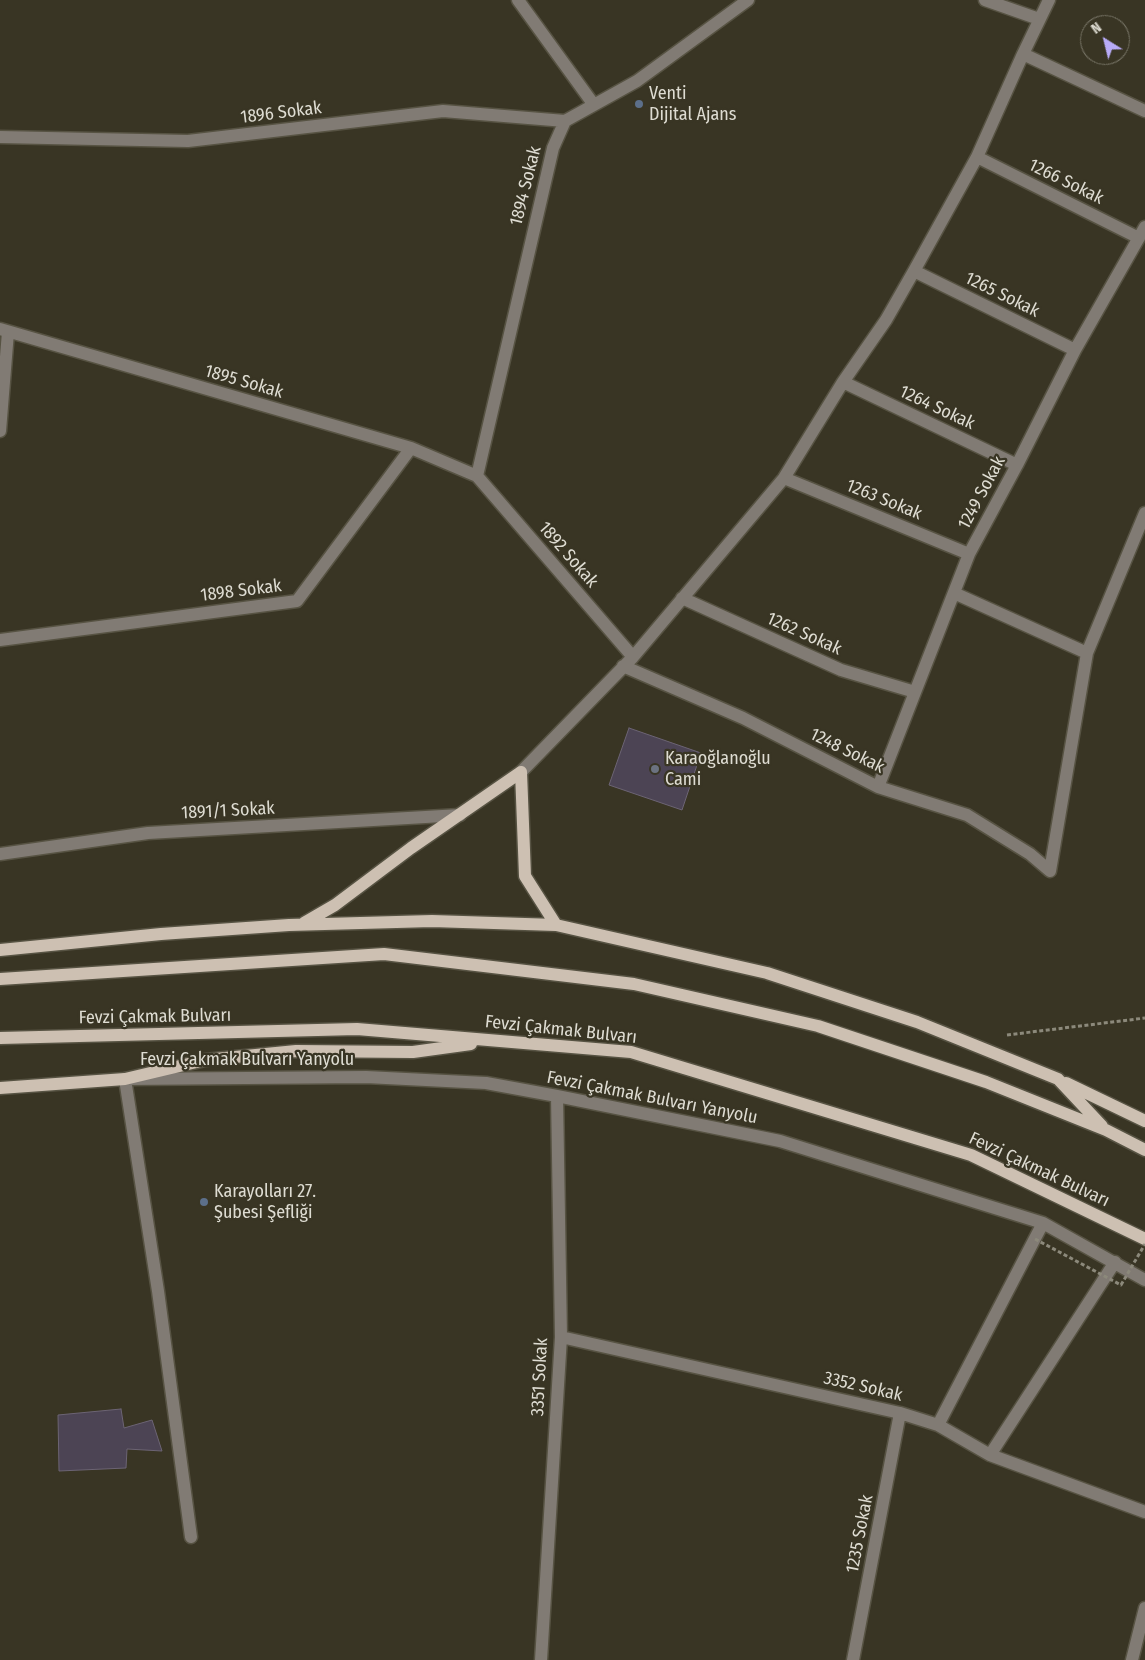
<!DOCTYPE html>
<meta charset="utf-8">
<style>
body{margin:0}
#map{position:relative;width:1145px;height:1660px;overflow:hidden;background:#393524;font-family:"Fira Sans Condensed",sans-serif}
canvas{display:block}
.north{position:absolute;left:1080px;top:15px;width:50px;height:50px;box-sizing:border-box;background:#393524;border:1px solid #7b786a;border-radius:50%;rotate:324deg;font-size:14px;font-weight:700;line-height:20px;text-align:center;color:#dedcd2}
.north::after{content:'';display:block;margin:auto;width:18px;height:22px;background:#b8abf7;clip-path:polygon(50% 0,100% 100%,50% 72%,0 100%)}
</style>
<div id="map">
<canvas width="1145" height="1660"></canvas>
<div class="north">N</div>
</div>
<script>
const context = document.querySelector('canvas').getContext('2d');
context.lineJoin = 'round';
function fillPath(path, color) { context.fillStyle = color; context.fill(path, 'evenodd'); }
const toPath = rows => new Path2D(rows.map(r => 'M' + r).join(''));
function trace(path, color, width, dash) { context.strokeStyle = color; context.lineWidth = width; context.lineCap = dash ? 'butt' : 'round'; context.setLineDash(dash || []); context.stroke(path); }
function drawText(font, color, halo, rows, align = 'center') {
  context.font = font + ' "Fira Sans Condensed",sans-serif'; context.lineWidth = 4.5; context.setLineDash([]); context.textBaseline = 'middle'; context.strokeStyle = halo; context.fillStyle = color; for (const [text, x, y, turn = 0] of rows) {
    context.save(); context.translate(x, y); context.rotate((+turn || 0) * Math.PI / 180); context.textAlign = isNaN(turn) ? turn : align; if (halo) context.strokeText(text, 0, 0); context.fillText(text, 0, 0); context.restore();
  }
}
const building = toPath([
 [629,728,701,753,682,810,609,785,629,728],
 [121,1409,124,1428,152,1420,162,1451,127,1449,126,1468,59,1471,58,1415,121,1409]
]);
const path = toPath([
 [1007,1035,1145,1018]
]);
const minor = toPath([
 [518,0,594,105],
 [985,0,1039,19],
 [1023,54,1145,111],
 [0,137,188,141,443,111,565,121],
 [977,157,1139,238],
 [914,271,1075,350],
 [0,329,411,448,477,476,633,657],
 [843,382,1017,465],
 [0,431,8,332],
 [477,476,553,148,565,121,637,81,748,0],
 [784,478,969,554],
 [954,593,1087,653],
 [682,598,841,670,915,692],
 [0,640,297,601,411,448],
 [623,666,743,718,878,787,967,815,1030,854,1050,871],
 [521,772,633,657,784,478,843,382,886,320,914,271,977,157,1023,54,1049,0],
 [878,787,969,554,1017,465,1075,350,1145,227],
 [0,854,148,833,460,815],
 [1050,871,1087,653,1145,513],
 [561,1337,900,1413,938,1425,990,1455,1145,1512],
 [938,1425,1043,1223],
 [990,1455,1115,1262],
 [191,1537,158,1291,125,1079,366,1077,486,1083,557,1096,780,1141,1043,1223,1145,1280],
 [541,1660,561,1337,557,1096],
 [853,1660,900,1413],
 [1132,1660,1145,1608]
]);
const major = toPath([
 [521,772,525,876,556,925],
 [304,923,335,905,411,848,521,772],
 [0,950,161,934,289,925,432,921,556,925,767,973,917,1022,1058,1079,1102,1126],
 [0,979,384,954,634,984,818,1026,986,1082,1106,1130,1145,1150],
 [0,1038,357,1029,631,1052,971,1155,1145,1239],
 [1066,1083,1145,1121],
 [0,1088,125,1079,205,1060,296,1051,413,1052,471,1044]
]);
const pathBridge = toPath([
 [1035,1239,1121,1285,1145,1244]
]);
const markers = [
 [639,104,5,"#5c6f8a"],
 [655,769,5,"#6b7280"],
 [204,1202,5,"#5c6f8a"]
];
const poiNames = [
 ["Venti",649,94],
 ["Dijital Ajans",649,115],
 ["Karaoğlanoğlu",665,759],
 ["Cami",665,780],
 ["Karayolları 27.",214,1192],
 ["Şubesi Şefliği",214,1213]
];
const streetNames = [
 ["1896 Sokak",281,113,-7],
 ["1266 Sokak",1066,182,26],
 ["1894 Sokak",526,186,-76],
 ["1265 Sokak",1002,295,26],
 ["1895 Sokak",244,382,16],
 ["1264 Sokak",937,408,25],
 ["1249 Sokak",982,493,-62],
 ["1263 Sokak",884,500,22],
 ["1892 Sokak",568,555,49],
 ["1898 Sokak",241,591,-7],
 ["1262 Sokak",804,634,24],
 ["1248 Sokak",847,751,26],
 ["1891/1 Sokak",228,811,-3],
 ["Fevzi Çakmak Bulvarı",155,1017,-1],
 ["Fevzi Çakmak Bulvarı",561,1030,6],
 ["Fevzi Çakmak Bulvarı Yanyolu",247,1060],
 ["Fevzi Çakmak Bulvarı Yanyolu",652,1098,11],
 ["Fevzi Çakmak Bulvarı",1039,1170,25],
 ["3351 Sokak",540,1377,-87],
 ["3352 Sokak",863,1387,13],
 ["1235 Sokak",860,1534,-79]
];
fillPath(building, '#4c4454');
trace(building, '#6c6474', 1);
trace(minor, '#575343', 15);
trace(major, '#575343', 15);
trace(path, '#8c897b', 3, [4, 2.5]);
trace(minor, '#817b74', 12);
trace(major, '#cdc0b2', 12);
trace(pathBridge, '#8c897b', 3, [4, 2.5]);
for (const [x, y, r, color] of markers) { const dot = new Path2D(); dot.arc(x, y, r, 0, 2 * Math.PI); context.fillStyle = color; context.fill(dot); trace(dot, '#393524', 2); }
drawText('18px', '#dedcd2', '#393524', poiNames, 'left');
drawText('18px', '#dedcd2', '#393524', streetNames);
</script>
